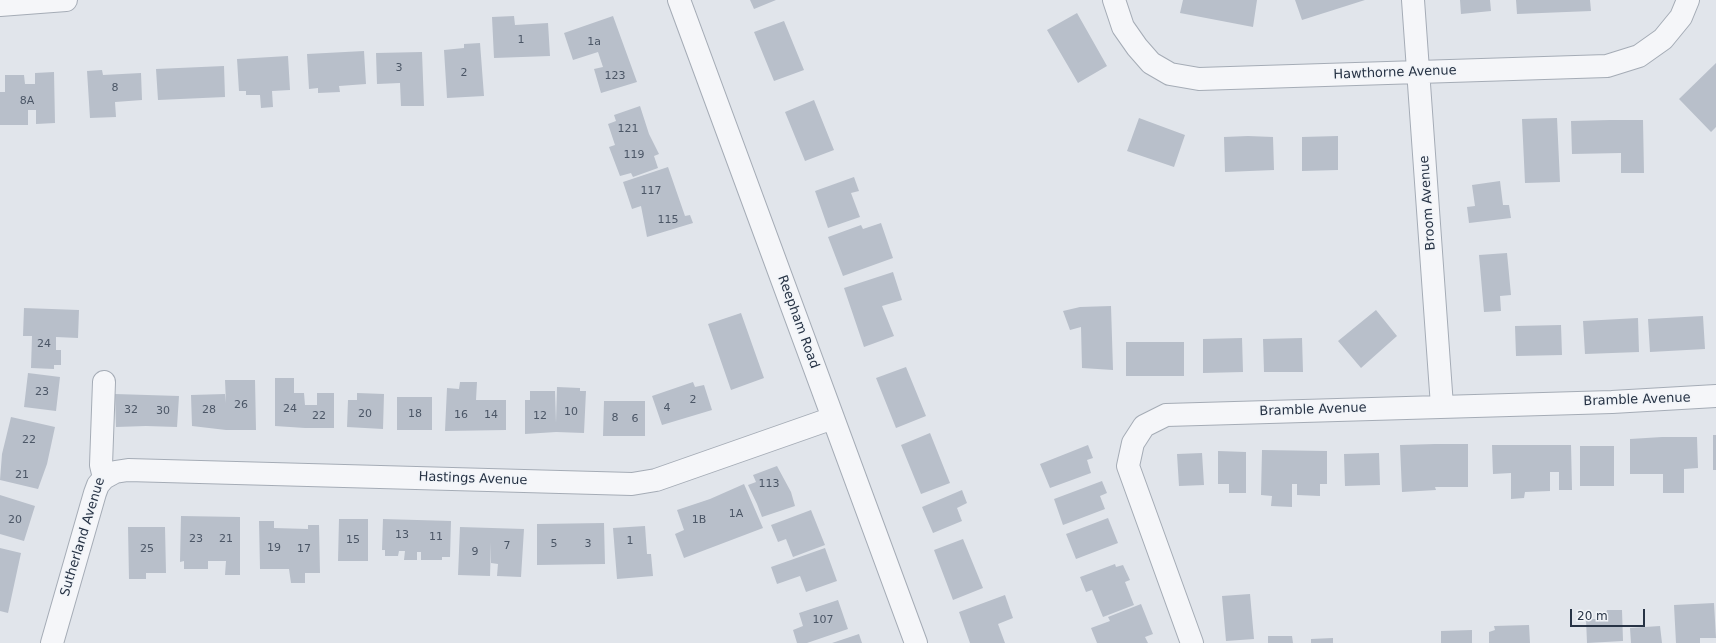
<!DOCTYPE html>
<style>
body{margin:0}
#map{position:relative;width:1716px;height:643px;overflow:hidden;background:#e1e5eb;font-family:"DejaVu Sans",sans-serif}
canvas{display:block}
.scale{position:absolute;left:1570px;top:609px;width:75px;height:18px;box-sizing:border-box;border:2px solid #273345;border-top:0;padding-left:5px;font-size:12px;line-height:14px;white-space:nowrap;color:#273345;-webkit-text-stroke:3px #f1f4f8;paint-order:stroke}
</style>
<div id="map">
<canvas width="1716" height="643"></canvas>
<div class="scale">20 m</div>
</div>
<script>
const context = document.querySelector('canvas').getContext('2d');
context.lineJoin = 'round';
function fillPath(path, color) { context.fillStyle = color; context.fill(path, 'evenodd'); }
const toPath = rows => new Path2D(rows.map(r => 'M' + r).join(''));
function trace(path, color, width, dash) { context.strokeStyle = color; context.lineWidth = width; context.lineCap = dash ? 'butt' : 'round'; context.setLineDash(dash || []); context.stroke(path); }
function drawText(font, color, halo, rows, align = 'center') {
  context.font = font + ' "DejaVu Sans",sans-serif'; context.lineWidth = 3; context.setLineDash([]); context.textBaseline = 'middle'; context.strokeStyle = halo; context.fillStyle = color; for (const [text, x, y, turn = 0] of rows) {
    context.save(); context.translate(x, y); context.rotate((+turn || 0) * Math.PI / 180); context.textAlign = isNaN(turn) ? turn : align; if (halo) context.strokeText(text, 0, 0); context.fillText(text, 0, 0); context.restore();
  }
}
const building = toPath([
 [750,0,776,0,754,9],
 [1183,0,1257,0,1253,27,1180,13],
 [1295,0,1365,0,1302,20],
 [1460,0,1490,0,1491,11,1461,14],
 [1516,0,1590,0,1591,11,1517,14],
 [1077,13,1107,66,1078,83,1047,30],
 [514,16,515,25,548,23,550,56,494,58,492,17],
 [613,16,637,82,601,93,594,69,603,67,598,52,573,60,564,33],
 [784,21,804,70,774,81,754,32],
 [480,43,484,96,447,98,444,50,464,48,464,44],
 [364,51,366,84,339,86,340,92,318,93,318,88,309,89,307,54],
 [422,52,424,106,401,106,400,83,377,84,376,53],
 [288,56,290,90,272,91,273,107,261,108,260,95,246,95,246,91,239,91,237,59],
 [1716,63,1716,127,1711,132,1679,99],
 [224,66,225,97,158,100,156,69],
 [102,70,103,75,141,73,142,100,115,102,116,117,90,118,87,71],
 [54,72,55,123,36,124,36,110,28,110,28,125,0,125,0,92,5,92,5,75,24,75,25,84,35,84,35,73],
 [814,100,834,150,805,161,785,112],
 [640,106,649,134,659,154,654,156,658,168,633,177,631,173,620,176,609,147,615,145,608,124,616,121,614,115],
 [1139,118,1185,135,1174,167,1127,151],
 [1557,118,1560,182,1525,183,1522,119],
 [1610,120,1643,120,1644,173,1621,173,1621,153,1572,154,1571,121],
 [1248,136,1273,137,1274,170,1225,172,1224,137],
 [1338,136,1338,170,1302,171,1302,137],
 [668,167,685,216,690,215,693,223,647,237,641,206,632,209,623,182],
 [854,177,859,191,851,193,860,217,828,228,815,191],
 [1500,181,1503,205,1509,205,1511,218,1469,223,1467,207,1475,206,1472,185],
 [881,223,893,258,843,276,828,237,861,225,863,229],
 [1507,253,1511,295,1500,296,1501,311,1484,312,1479,255],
 [893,272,902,300,882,306,894,336,864,347,844,288],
 [1111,306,1113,370,1082,368,1081,327,1070,330,1063,311,1080,307],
 [24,308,79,310,78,338,56,337,56,350,61,350,61,365,54,365,54,369,31,368,32,336,23,336],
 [1376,310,1397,336,1361,368,1338,341],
 [741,313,764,378,731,390,708,324],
 [1703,316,1705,349,1650,352,1648,319],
 [1638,318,1639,352,1585,354,1583,321],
 [1561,325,1562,355,1516,356,1515,326],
 [1242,338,1243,372,1203,373,1203,339],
 [1302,338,1303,372,1264,372,1263,339],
 [1126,342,1184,342,1184,376,1126,376],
 [906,367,926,416,896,428,876,378],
 [28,373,60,377,56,411,24,407],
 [275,378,294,378,294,393,304,393,305,405,317,405,317,393,334,393,334,428,305,428,275,426],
 [225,380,255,380,256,430,226,430,192,426,191,395,225,394,226,403],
 [460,382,477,382,476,400,506,400,506,430,445,431,447,388,459,389],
 [693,382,695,387,704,385,712,410,662,425,652,396],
 [557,387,580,388,580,391,586,391,584,433,556,432,525,434,525,400,530,400,530,391,555,391,556,423],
 [357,393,384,394,383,429,347,427,348,400,357,400],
 [115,394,179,396,177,427,146,426,116,427],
 [397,397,432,397,432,430,397,430],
 [604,401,645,401,645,436,603,436],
 [11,417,55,427,47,464,38,489,0,480,2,454],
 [930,433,950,483,921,494,901,445],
 [1713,435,1716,435,1716,470,1713,470],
 [1662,437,1697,437,1698,468,1684,469,1684,493,1663,493,1663,474,1630,474,1630,439],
 [1435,444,1468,444,1468,487,1435,487,1436,490,1402,492,1400,445],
 [1088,445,1093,458,1087,460,1091,473,1050,488,1040,464],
 [1492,445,1571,445,1572,490,1559,490,1559,472,1550,472,1550,491,1525,492,1524,498,1511,499,1511,473,1493,474],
 [1580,446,1614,446,1614,486,1580,486],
 [1262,450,1327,451,1327,484,1320,484,1320,496,1297,495,1297,484,1292,484,1292,507,1271,506,1272,496,1261,495],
 [1218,451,1246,452,1246,493,1229,493,1229,484,1218,484],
 [1202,453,1204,485,1179,486,1177,454],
 [1379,453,1380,485,1345,486,1344,454],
 [777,466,791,492,795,506,762,517,757,504,748,485,756,482,753,475],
 [1102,481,1107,493,1100,496,1105,509,1063,525,1054,499],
 [744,484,763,528,684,558,675,534,684,530,677,510,710,499],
 [962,490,967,503,957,508,962,521,933,533,922,507],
 [0,495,35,506,24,541,0,534],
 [811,510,825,545,793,557,786,539,778,542,771,525],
 [181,516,240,517,240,575,225,575,226,561,208,561,208,569,184,569,184,561,180,562],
 [1108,518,1118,543,1076,559,1066,534],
 [339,519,368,519,368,561,338,561],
 [383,519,451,521,450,557,442,557,442,560,421,560,421,552,417,552,417,560,404,560,405,551,399,551,398,556,385,556,385,550,382,550],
 [259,521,274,521,274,528,308,529,308,525,319,525,320,573,305,573,305,583,291,583,289,569,260,569],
 [604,523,605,564,537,565,537,524],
 [645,526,647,554,651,554,653,576,617,579,613,528],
 [128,527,165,527,166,573,146,573,146,579,129,579],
 [460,527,524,529,521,577,497,576,498,564,491,563,491,542,490,576,458,575],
 [963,539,983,588,953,600,934,550],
 [0,548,21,553,8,613,0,611],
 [825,548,837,581,806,592,800,576,777,584,771,567],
 [1115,564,1116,567,1123,565,1130,580,1125,582,1134,605,1103,617,1092,590,1086,592,1080,577],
 [1250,594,1254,639,1226,641,1222,596],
 [1005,595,1013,618,998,624,1005,643,970,643,959,612],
 [838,600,848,629,807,643,797,643,793,630,803,626,799,613],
 [1714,603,1716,638,1700,638,1700,643,1676,643,1674,605],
 [1141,604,1153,634,1145,637,1148,643,1097,643,1091,628,1110,621,1108,617],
 [1607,610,1622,610,1623,641,1587,643,1586,619,1604,619],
 [1529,625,1530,643,1489,643,1489,632,1495,630,1494,626],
 [1660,626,1662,643,1631,643,1630,628],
 [1472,630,1472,643,1441,643,1441,631],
 [859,634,862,643,832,643],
 [1268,636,1292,636,1293,643,1268,643],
 [1333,638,1333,643,1311,643,1311,639]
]);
const minor = toPath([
 [679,0,916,643],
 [1114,0,1123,27,1137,47,1151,63,1170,74,1199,79,1607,66,1639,56,1663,39,1681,17,1688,0],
 [1413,0,1442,406],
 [0,5,66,0],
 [104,478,115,472,128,470,632,484,656,480,833,418],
 [52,643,95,493,98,485,104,478,101,465,104,382],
 [1192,643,1128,466,1133,443,1144,426,1166,415,1612,402,1716,396]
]);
const numberNames = [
 ["1",521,40],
 ["1a",594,42],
 ["3",399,68],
 ["2",464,73],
 ["123",615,76],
 ["8",115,88],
 ["8A",27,101],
 ["121",628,129],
 ["119",634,155],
 ["117",651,191],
 ["115",668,220],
 ["24",44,344],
 ["23",42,392],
 ["2",693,400],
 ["26",241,405],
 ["4",667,408],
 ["24",290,409],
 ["32",131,410],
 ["28",209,410],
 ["30",163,411],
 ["10",571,412],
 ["20",365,414],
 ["18",415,414],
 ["16",461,415],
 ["14",491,415],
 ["22",319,416],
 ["12",540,416],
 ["8",615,418],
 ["6",635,419],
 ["22",29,440],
 ["21",22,475],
 ["113",769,484],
 ["1A",736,514],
 ["20",15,520],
 ["1B",699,520],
 ["13",402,535],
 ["11",436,537],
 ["23",196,539],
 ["21",226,539],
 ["15",353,540],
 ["1",630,541],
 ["5",554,544],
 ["3",588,544],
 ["7",507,546],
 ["19",274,548],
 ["25",147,549],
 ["17",304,549],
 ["9",475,552],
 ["107",823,620]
];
const streetNames = [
 ["Hawthorne Avenue",1395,73,-2],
 ["Broom Avenue",1428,203,-94],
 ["Reepham Road",798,322,70],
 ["Bramble Avenue",1637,400,-2],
 ["Bramble Avenue",1313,410,-2],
 ["Hastings Avenue",473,479,2],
 ["Sutherland Avenue",83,537,-73]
];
fillPath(building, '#b8bfca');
trace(minor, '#a5acb6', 24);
trace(minor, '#f5f6f9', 22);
drawText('11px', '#4b5666', null, numberNames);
drawText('13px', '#273345', '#f1f4f8', streetNames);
</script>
